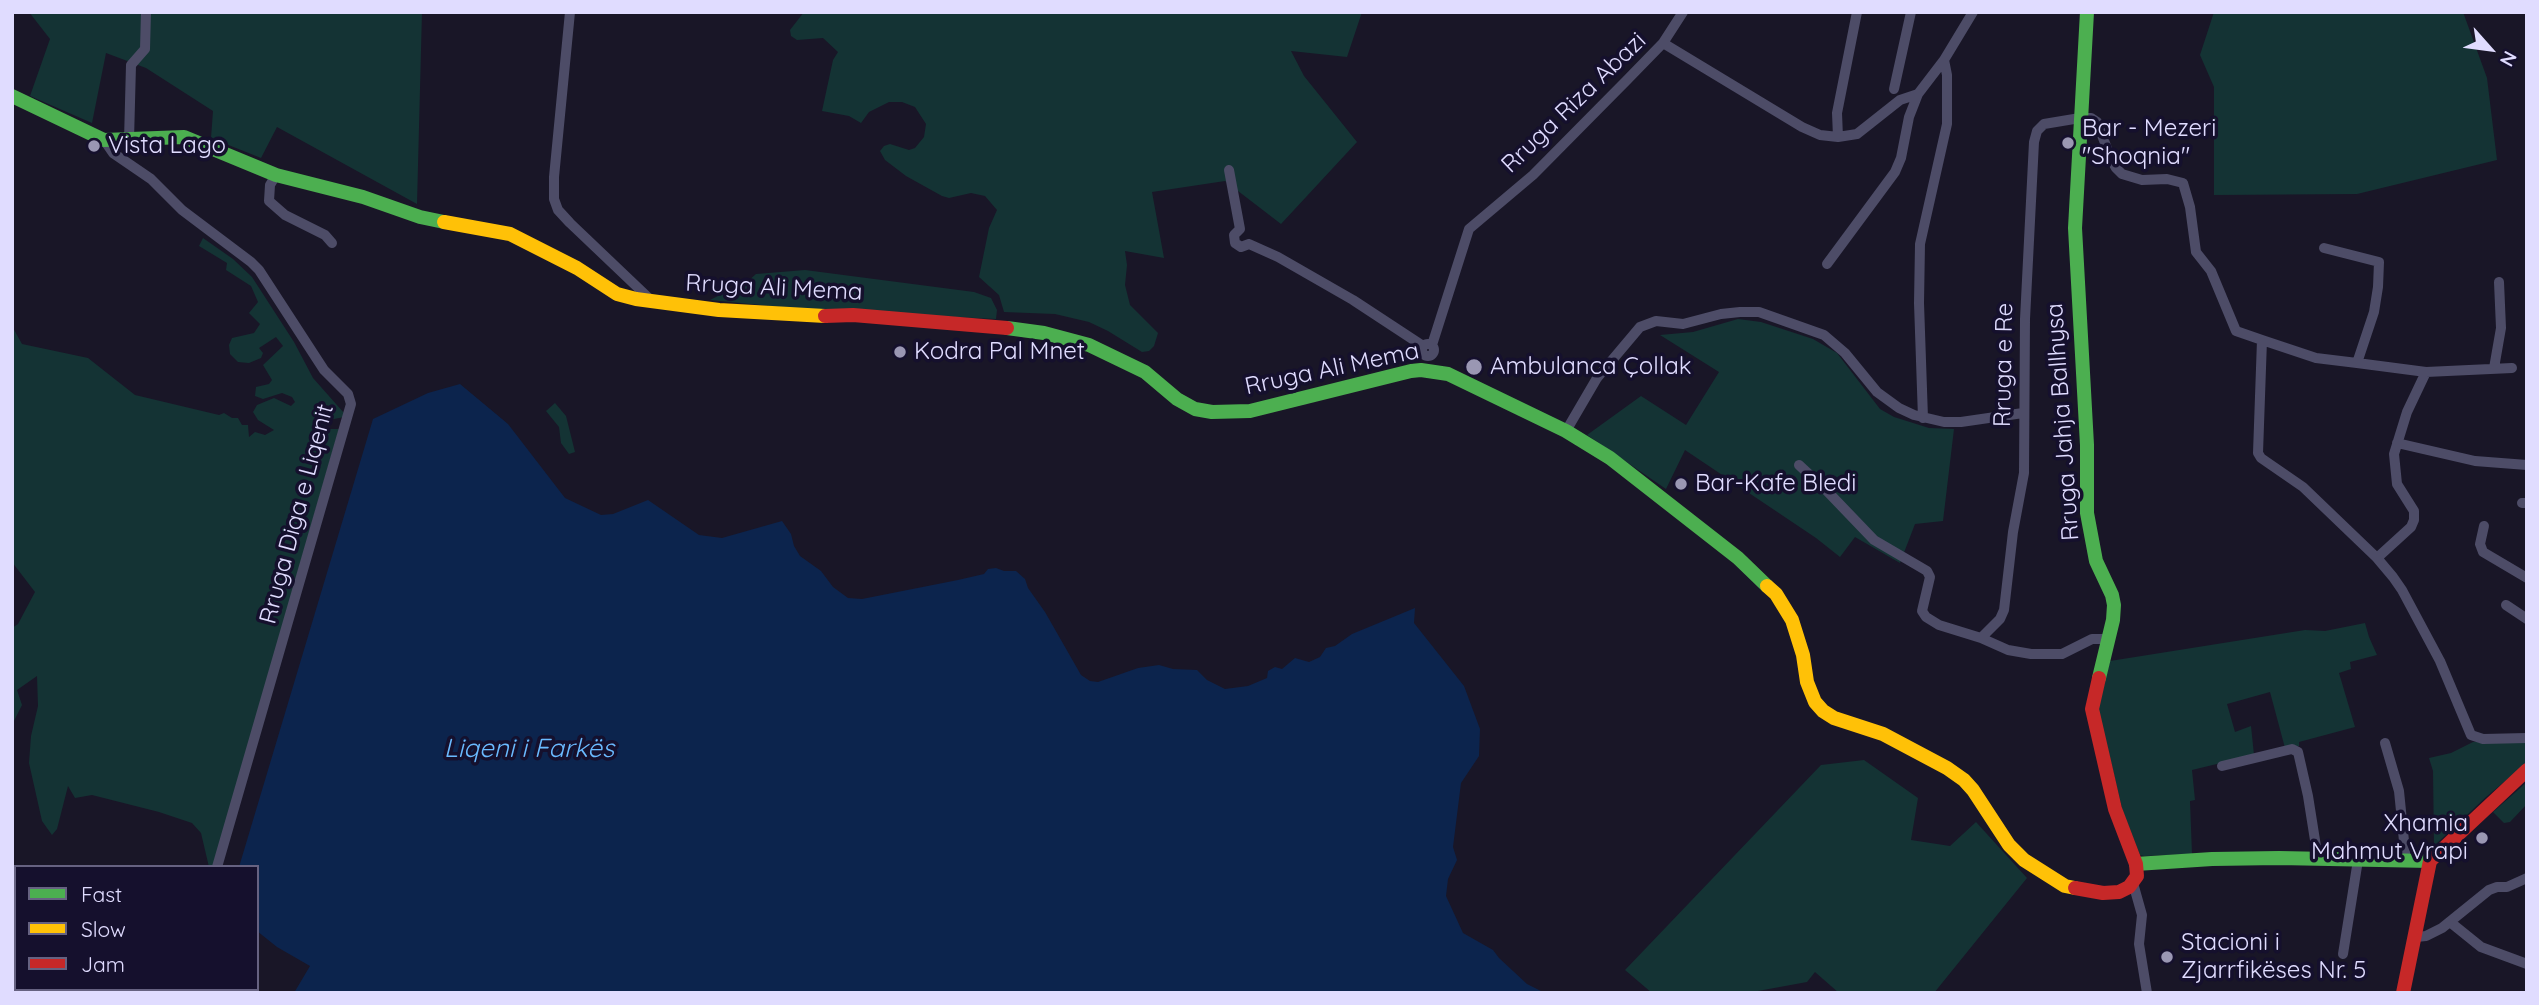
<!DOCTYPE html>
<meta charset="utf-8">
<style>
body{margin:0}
#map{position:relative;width:2539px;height:1005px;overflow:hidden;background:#191627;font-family:Quicksand,sans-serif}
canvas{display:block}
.frame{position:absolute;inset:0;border:14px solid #e0dcff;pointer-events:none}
.legend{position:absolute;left:14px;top:865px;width:245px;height:126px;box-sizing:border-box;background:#15102d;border:2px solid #666281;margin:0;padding:9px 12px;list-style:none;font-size:21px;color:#e0dcff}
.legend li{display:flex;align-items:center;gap:14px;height:35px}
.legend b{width:35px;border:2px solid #666281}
.north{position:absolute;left:2455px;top:14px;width:70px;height:70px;-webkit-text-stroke:5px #15102d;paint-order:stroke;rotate:118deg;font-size:19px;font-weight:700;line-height:28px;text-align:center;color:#e0dcff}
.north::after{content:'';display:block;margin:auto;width:24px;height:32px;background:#e0dcff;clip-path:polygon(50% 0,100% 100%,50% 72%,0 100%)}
</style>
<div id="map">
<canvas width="2539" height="1005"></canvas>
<div class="frame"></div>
<ul class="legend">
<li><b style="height:9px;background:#4caf50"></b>Fast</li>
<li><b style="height:9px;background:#ffc107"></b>Slow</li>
<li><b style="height:9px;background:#c62828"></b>Jam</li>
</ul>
<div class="north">N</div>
</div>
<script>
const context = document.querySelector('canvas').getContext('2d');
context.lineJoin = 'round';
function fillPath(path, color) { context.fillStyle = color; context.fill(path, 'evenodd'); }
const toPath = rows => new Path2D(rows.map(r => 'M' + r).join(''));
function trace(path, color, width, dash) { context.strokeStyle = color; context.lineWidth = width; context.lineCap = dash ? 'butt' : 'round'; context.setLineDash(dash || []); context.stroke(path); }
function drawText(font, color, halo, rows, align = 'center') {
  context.font = font + ' Quicksand,sans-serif'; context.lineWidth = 7; context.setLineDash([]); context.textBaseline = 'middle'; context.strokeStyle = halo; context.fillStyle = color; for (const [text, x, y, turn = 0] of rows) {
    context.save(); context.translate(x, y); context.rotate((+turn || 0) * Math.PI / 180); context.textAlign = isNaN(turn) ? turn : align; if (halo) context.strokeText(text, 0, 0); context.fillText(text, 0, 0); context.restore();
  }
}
const green = toPath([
 [29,12,422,12,417,204,277,127,261,158,211,138,213,111,146,68,106,53,92,123,30,96,50,39],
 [804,12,1362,12,1347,57,1291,51,1304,76,1357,142,1281,224,1225,181,1152,192,1164,258,1125,251,1127,265,1125,285,1130,305,1158,333,1154,346,1149,351,1142,352,1108,331,1089,322,1055,314,1004,312,999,295,979,277,989,228,997,210,985,196,971,193,949,198,942,196,906,176,885,160,880,151,884,146,890,144,909,150,915,148,924,137,926,124,915,107,902,102,889,102,869,112,861,123,849,116,822,111,833,60,838,52,823,38,797,40,791,36,790,30],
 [2214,12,2463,12,2487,78,2497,160,2357,194,2214,195,2214,87,2200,55],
 [203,238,233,259,252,277,294,342,313,378,344,413,344,417,329,420,326,425,328,429,339,429,213,867,209,867,201,833,192,823,159,812,92,795,75,798,68,786,57,829,52,835,42,821,29,763,31,736,38,706,37,676,17,690,22,705,12,725,12,628,18,624,35,592,12,562,12,326,22,344,88,358,135,395,219,415,224,413,232,418,238,418,242,425,248,425,249,437,255,432,265,435,274,430,258,420,253,412,257,405,274,398,291,406,295,402,292,397,282,393,263,399,255,396,256,387,269,384,272,380,263,365,283,346,276,337,259,348,263,353,261,358,249,363,238,362,230,354,229,345,232,338,254,333,260,324,249,313,258,302,251,286,226,270,227,263,199,246],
 [805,270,974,292,991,298,997,310,996,319,811,310,710,300,748,281,756,274],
 [1738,319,1761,322,1813,339,1837,353,1880,409,1894,417,1929,428,1954,429,1943,521,1915,524,1900,563,1855,537,1840,557,1816,538,1685,450,1666,489,1587,435,1641,396,1686,425,1719,372,1660,335,1693,332],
 [555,403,566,416,575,452,569,454,561,443,559,427,546,411],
 [2365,623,2369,637,2377,655,2350,662,2351,669,2339,673,2355,727,2299,742,2299,746,2285,748,2270,692,2227,704,2235,732,2251,726,2254,755,2192,770,2195,800,2190,801,2192,854,2144,856,2140,855,2123,812,2099,713,2099,705,2110,661,2305,630,2325,631],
 [2473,742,2527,742,2527,763,2486,797,2434,846,2433,771,2429,758,2451,753],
 [1864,760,1918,798,1911,840,1950,846,1976,822,2027,878,1934,993,1839,993,1815,972,1807,982,1747,993,1652,993,1625,970,1821,765],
 [2527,782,2527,804,2510,822,2504,823,2493,812]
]);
const water = toPath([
 [460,384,508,424,565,498,601,515,613,514,648,500,699,535,722,538,782,521,791,534,794,546,800,556,821,571,833,587,848,598,862,599,958,580,984,574,988,569,996,568,1004,571,1016,571,1025,579,1028,588,1045,612,1081,675,1090,681,1098,682,1138,668,1159,665,1173,669,1197,670,1207,680,1225,689,1248,686,1267,678,1268,671,1275,667,1282,669,1295,658,1309,662,1320,657,1326,648,1335,646,1352,634,1415,608,1414,623,1464,686,1480,729,1479,756,1461,783,1453,847,1457,860,1448,879,1446,896,1463,933,1493,950,1499,958,1527,984,1545,993,294,993,310,966,277,947,257,931,257,867,239,867,373,419,428,393]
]);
const street = toPath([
 [570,12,554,177,554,199,558,210,570,223,654,303],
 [1663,43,1802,127,1820,135,1838,137,1857,134,1900,100,1918,94,1944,60,1973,12],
 [1894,89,1911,12],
 [1838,137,1837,113,1857,12],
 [104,140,113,153,151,179,182,210,251,262,259,270,324,370,348,394,351,404,217,867],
 [129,140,131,65,145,49,146,12],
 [1229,170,1240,229],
 [276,175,270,185,269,201,285,215,325,235,332,243],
 [1240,229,1234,235,1235,243,1241,247,1249,244],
 [1249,244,1278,257,1353,300,1423,346],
 [1827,264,1895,172,1901,158,1909,117,1918,94],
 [2262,340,2316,358,2357,363,2374,312,2378,287,2379,262,2324,248],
 '1422 350a6 6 0 1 1 12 0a6 6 0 1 1-12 0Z',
 [1432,345,1469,229,1533,175,1626,81,1663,43,1683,12],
 [2357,363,2426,372],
 [2494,368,2501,328,2499,282],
 [1923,418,1919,303,1920,244,1947,124,1947,75,1944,60],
 [1566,431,1597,378,1640,327,1656,321,1683,324,1721,314,1740,312,1759,312,1824,335,1845,353,1877,392,1899,408,1914,415,1944,422,1961,422,2023,413],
 [2397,443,2475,461,2527,465],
 [1799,465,1827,491,1874,540,1927,571,1930,577,1922,611,1926,617,1939,625,1981,638,2008,650,2031,654,2062,654,2092,639,2108,639],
 [2522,503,2527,503],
 [2484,526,2480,544,2483,552,2527,578],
 [2377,558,2411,527,2414,520,2414,511,2397,484,2394,454,2407,412,2426,372,2512,368],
 [2506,605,2527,619],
 [1981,638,2000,619,2004,610,2013,532,2024,473,2025,319,2034,142,2037,131,2044,124,2080,118,2091,118,2097,122,2111,159,2116,168,2122,174,2142,180,2167,179,2183,183,2190,207,2196,252,2211,271,2236,331,2262,340,2258,453,2261,458,2303,487,2377,558,2393,577,2402,590,2440,661,2471,735,2483,739,2527,738],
 [2385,743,2399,791,2406,861],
 [2222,766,2292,749,2298,752,2308,796,2318,859],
 [2133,883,2142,915,2139,944,2147,993],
 [2450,922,2481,947,2527,964],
 [2416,937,2426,936,2442,928,2489,890,2497,887,2507,887,2527,878],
 [2343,954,2358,860],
 [193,993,194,989]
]);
const fast = toPath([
 [2087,12,2075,228,2087,445,2087,513,2096,561,2112,595,2114,605,2113,620,2099,678],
 [12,96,104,140,184,137,276,175,363,197,420,217,444,222],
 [1007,328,1044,333,1089,345,1145,372,1177,399,1195,409,1212,412,1250,411,1411,371,1421,370,1448,374,1566,431,1610,458,1738,558,1767,586],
 [2136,864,2212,859,2279,858,2430,861]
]);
const slow = toPath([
 [444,222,510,234,577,268,617,294,636,299,719,310,825,316],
 [1767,586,1776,594,1792,620,1803,655,1807,682,1815,702,1823,711,1834,718,1883,734,1947,768,1964,780,1973,790,2009,845,2024,860,2065,886,2075,888]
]);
const jam = toPath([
 [825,316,853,315,1007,328],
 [2075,888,2103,893,2119,892,2129,887,2137,876,2136,864,2115,809,2092,709,2099,678],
 [2403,993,2430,861,2527,770]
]);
const markers = [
 [2068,143,7,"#9a97b3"],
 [94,146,7,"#9a97b3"],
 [900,352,7,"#9a97b3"],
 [1474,367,9,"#9a97b3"],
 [1681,484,7,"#9a97b3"],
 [2482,838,7,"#9a97b3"],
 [2167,957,7,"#9a97b3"]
];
const streetNames = [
 ["Rruga Riza Abazi",1574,103,-44],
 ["Rruga Ali Mema",774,288,3],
 ["Rruga e Re",2004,365,-89],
 ["Rruga Ali Mema",1332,369,-12],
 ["Rruga Jahja Ballhysa",2063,422,-94],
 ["Rruga Diga e Liqenit",297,514,-75]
];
const poiNames = [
 ["Bar - Mezeri",2082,129],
 ["\"Shoqnia\"",2082,157],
 ["Vista Lago",108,146],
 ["Kodra Pal Mnet",914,352],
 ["Ambulanca Çollak",1490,367],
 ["Bar-Kafe Bledi",1695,484],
 ["Xhamia",2468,824,"right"],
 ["Mahmut Vrapi",2468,852,"right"],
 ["Stacioni i",2181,943],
 ["Zjarrfikëses Nr. 5",2181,971]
];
const waterNames = [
 ["Liqeni i Farkës",529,749]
];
fillPath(green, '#143334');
fillPath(water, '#0c244d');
trace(street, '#4d4c67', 10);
trace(fast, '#4caf50', 14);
trace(slow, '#ffc107', 14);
trace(jam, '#c62828', 14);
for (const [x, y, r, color] of markers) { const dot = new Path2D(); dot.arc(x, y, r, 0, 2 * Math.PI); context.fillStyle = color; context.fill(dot); trace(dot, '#15102d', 2.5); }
drawText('24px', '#e0dcff', '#15102d', streetNames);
drawText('24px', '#e0dcff', '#15102d', poiNames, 'left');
drawText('italic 26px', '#6abaff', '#15102d', waterNames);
</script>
